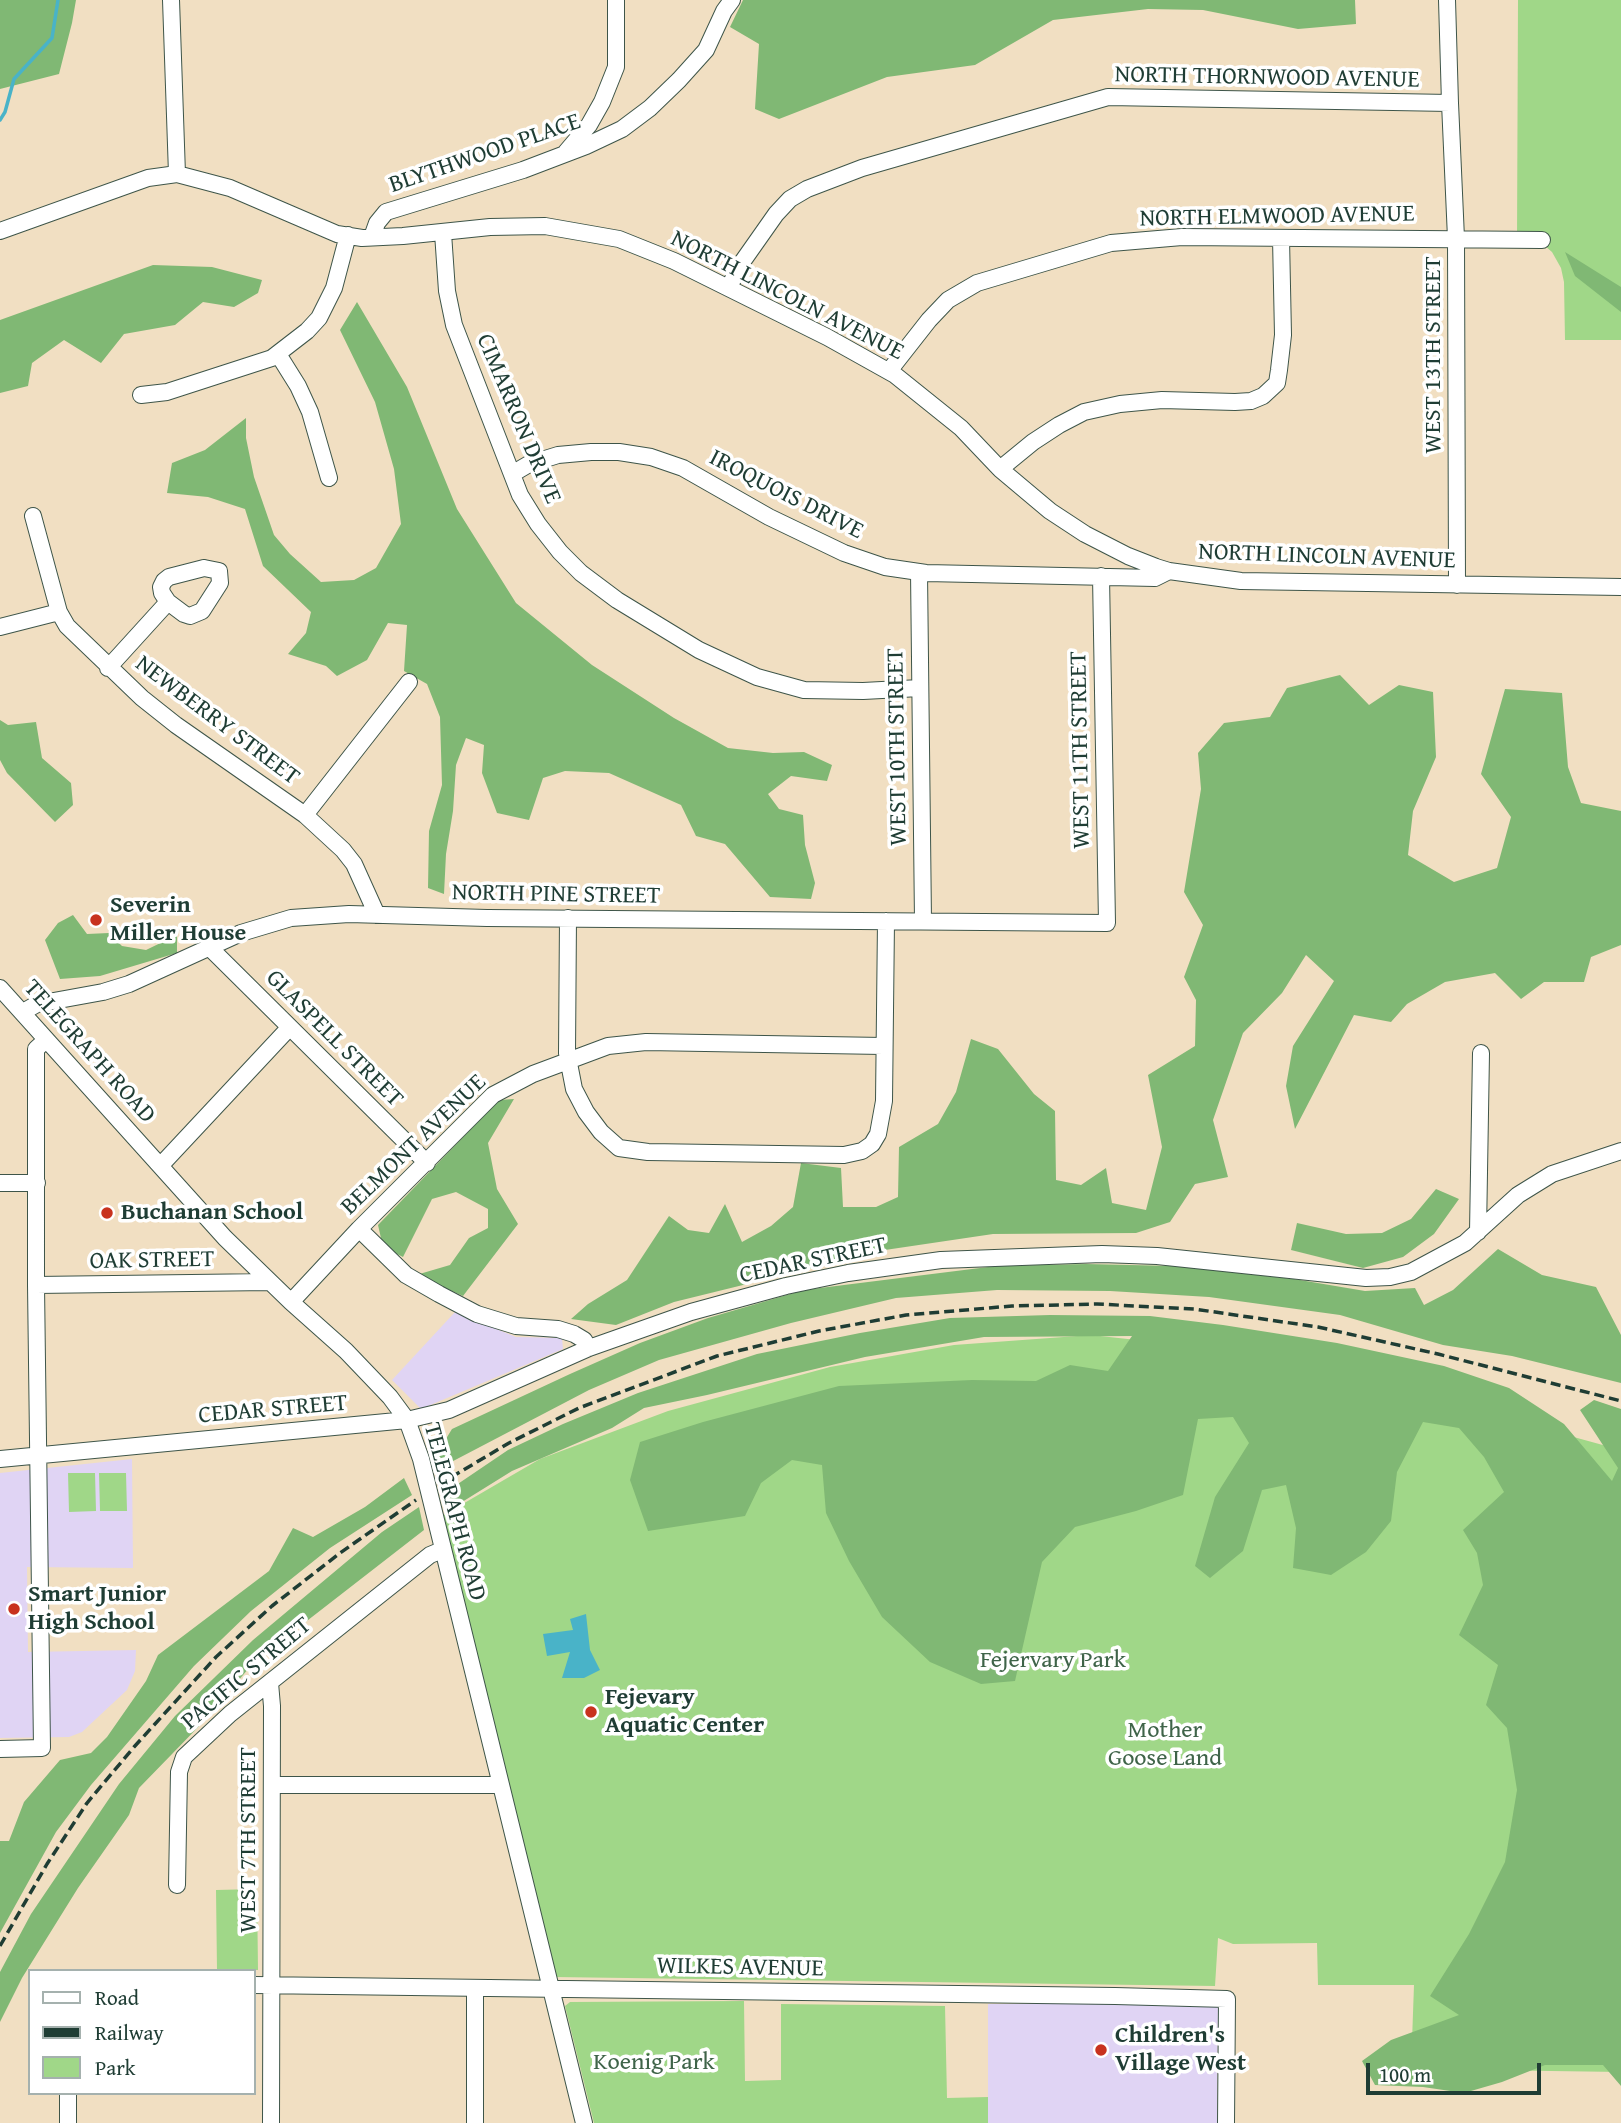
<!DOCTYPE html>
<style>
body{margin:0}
#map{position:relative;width:1621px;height:2123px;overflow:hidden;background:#f1dfc2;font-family:"Gentium Book Plus",serif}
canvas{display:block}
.legend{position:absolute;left:28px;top:1969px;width:228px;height:126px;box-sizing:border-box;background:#fff;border:2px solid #a5b1ae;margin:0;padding:9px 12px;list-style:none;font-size:21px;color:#1f3d34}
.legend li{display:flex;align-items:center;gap:14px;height:35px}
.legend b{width:35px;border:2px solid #a5b1ae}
.scale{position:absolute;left:1366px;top:2063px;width:175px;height:32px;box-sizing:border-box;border:4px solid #1f3d34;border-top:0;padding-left:9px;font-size:21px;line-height:24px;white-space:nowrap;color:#1f3d34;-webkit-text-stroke:5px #fff;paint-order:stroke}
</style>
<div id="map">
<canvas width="1621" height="2123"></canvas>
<ul class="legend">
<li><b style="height:9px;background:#fff"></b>Road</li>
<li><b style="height:9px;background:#1f3d34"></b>Railway</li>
<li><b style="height:19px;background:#a0d788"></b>Park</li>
</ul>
<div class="scale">100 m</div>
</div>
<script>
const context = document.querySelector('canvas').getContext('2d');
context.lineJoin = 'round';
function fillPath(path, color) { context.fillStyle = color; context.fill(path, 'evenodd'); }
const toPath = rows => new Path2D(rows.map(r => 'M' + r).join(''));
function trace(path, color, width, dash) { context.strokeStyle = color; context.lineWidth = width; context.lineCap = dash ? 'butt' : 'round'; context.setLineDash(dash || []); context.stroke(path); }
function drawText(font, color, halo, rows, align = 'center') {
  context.font = font + ' "Gentium Book Plus",serif'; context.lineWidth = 7; context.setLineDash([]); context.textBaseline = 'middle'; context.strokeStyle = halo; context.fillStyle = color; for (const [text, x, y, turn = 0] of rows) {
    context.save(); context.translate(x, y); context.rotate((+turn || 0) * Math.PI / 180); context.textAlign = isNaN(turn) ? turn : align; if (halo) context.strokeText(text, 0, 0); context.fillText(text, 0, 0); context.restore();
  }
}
const built = toPath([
 [455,1312,516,1337,562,1338,563,1349,421,1409,392,1380],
 [132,1459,133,1568,27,1567,28,1652,136,1650,135,1671,127,1690,82,1732,69,1737,0,1738,0,1473],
 [988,2004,1218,2004,1217,2123,988,2123]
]);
const green = toPath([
 [1518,0,1621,0,1621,340,1565,340,1564,282,1561,268,1552,252,1545,246,1517,240],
 [1091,1335,1210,1348,1333,1371,1621,1450,1621,2072,1411,2069,1414,1985,1318,1985,1317,1943,1233,1944,1218,1938,1215,1986,554,1977,442,1516,540,1459,668,1411,830,1367,954,1345],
 [68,1473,95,1473,96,1511,69,1512],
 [99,1473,126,1473,127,1511,100,1511],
 [257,1889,258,1970,217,1970,216,1890],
 [744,2001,745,2081,781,2080,781,2004,945,2006,947,2098,988,2097,988,2123,594,2123,565,2006,570,2002]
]);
const forest = toPath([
 [0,0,76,0,72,23,59,74,0,89],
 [743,0,1355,0,1356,24,1298,29,1203,10,1148,9,1053,20,975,65,887,77,779,119,755,109,759,44,730,27],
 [1565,252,1621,287,1621,312,1575,276],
 [153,265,212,267,262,280,258,293,234,307,203,302,175,325,124,334,101,363,64,340,32,363,28,386,0,393,0,320],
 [357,302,407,387,457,509,516,603,592,665,674,718,728,748,773,753,804,752,832,765,827,781,791,776,768,794,779,809,803,815,805,845,815,883,811,899,770,897,725,844,696,836,681,805,609,773,565,771,543,778,529,820,497,813,482,773,484,745,466,738,456,765,453,811,446,854,444,894,428,888,429,831,442,785,440,717,427,684,404,671,407,625,388,623,367,660,337,676,326,666,288,654,306,633,311,612,263,566,245,509,208,497,167,493,172,463,205,450,246,418,246,438,254,477,274,535,290,554,321,582,354,580,376,568,401,524,394,469,375,402,340,330],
 [1340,675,1369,705,1399,685,1433,692,1436,757,1413,811,1408,855,1454,882,1497,868,1511,817,1481,774,1505,689,1562,693,1568,767,1581,803,1621,811,1621,945,1591,957,1584,982,1544,982,1521,999,1495,973,1445,982,1407,1004,1391,1022,1354,1015,1295,1129,1286,1086,1293,1046,1334,981,1306,955,1282,993,1243,1033,1213,1120,1228,1177,1195,1184,1170,1222,1136,1233,993,1234,885,1250,674,1302,616,1325,571,1319,588,1304,627,1280,669,1216,688,1230,709,1233,725,1204,742,1242,771,1226,793,1207,801,1163,841,1168,843,1207,876,1207,898,1197,899,1147,938,1124,956,1092,971,1039,998,1049,1034,1094,1055,1111,1056,1180,1081,1185,1106,1168,1112,1203,1146,1210,1162,1147,1148,1075,1195,1046,1196,1000,1184,977,1203,925,1184,892,1201,789,1198,753,1224,723,1270,717,1287,688],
 [0,720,8,725,36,722,42,758,71,783,73,805,55,822,7,773,0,760],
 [73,915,87,934,109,933,122,946,146,950,177,935,177,953,100,976,60,979,45,940,58,923],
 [514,1099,488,1143,497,1189,518,1224,463,1296,416,1275,450,1265,469,1238,488,1228,488,1209,456,1192,432,1199,403,1257,383,1247,378,1225,499,1100],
 [1436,1189,1459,1199,1434,1234,1403,1257,1363,1268,1291,1250,1297,1223,1346,1234,1382,1233,1411,1219],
 [1498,1249,1542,1275,1596,1287,1621,1335,1621,1383,1512,1356,1443,1345,1340,1315,1209,1297,1110,1291,997,1290,896,1298,791,1323,659,1360,589,1390,436,1470,433,1460,452,1429,570,1374,640,1343,708,1318,804,1290,996,1266,1086,1264,1174,1266,1294,1279,1365,1291,1415,1288,1424,1305,1453,1290],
 [1050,1315,1150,1316,1223,1325,1337,1343,1444,1366,1509,1388,1564,1424,1612,1481,1618,1468,1580,1410,1594,1400,1621,1409,1621,2086,1603,2065,1545,2065,1502,2082,1464,2093,1423,2087,1375,2085,1362,2061,1391,2040,1459,2015,1430,1996,1469,1934,1505,1862,1517,1790,1507,1728,1486,1705,1498,1665,1459,1635,1483,1585,1477,1553,1463,1530,1504,1492,1484,1457,1459,1428,1423,1422,1397,1472,1391,1521,1366,1552,1331,1575,1293,1568,1296,1528,1286,1485,1262,1490,1243,1551,1210,1578,1195,1566,1215,1497,1249,1443,1233,1417,1198,1419,1183,1495,1136,1511,1075,1527,1042,1562,1015,1681,981,1684,930,1662,882,1617,849,1561,826,1513,822,1465,792,1460,761,1483,745,1516,648,1531,630,1480,640,1442,703,1422,839,1386,972,1380,1036,1381,1070,1365,1108,1371,1132,1336,984,1337,865,1357,707,1395,644,1408,612,1428,512,1471,446,1512,443,1494,508,1450,563,1424,638,1393,757,1354,860,1333,950,1318],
 [404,1478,412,1495,330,1548,251,1611,194,1666,91,1785,56,1832,0,1933,0,1841,9,1841,24,1802,60,1760,91,1753,107,1737,146,1681,158,1655,269,1571,293,1528,313,1537,365,1507],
 [419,1507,424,1530,254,1662,206,1719,139,1788,129,1815,78,1888,22,1978,0,2022,0,1972,31,1914,119,1784,175,1716,253,1640,382,1532]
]);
const water = toPath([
 [586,1614,590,1650,600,1670,584,1678,562,1678,570,1652,547,1656,543,1634,573,1630,570,1619]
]);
const stream = toPath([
 [0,120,5,112,14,79,52,38,58,0]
]);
const minor = toPath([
 [171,0,177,174],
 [1447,0,1450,103,1456,238,1457,585],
 [566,152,589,125,602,102,616,67,616,0],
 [0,231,148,178,177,174,230,188,337,234,362,238,403,236,490,227,545,226,619,239,674,261,827,337,895,375,961,428,1000,469,1050,511,1085,534,1128,556,1156,567,1169,571,1241,581,1621,587],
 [443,233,447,291,454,325,520,495,538,524,560,552,581,573,617,600,699,650,757,677,804,690,863,691,920,688],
 [372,237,377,223,386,212,523,170,586,146,622,129,650,108,679,80,706,50,724,11,732,0],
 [729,288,738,268,776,214,790,199,807,189,862,168,1108,97,1450,103],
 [278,354,298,386,310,412,329,478],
 [889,371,929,320,948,300,977,283,1111,243,1182,237,1542,240],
 [141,395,167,392,272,358,307,331,319,318,334,288,348,235],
 [1000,469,1033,442,1059,425,1084,412,1120,404,1162,400,1235,402,1251,401,1263,396,1277,383,1279,370,1283,335,1281,238],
 [512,474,529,464,558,455,591,452,619,452,651,457,683,468,769,517,844,553,885,567,926,573,1155,578,1169,571],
 [33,516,59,612,67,626,142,698,176,725,305,815,343,850,354,864,377,915],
 [204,568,219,571,220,583,202,611,190,616,184,614,168,602,162,593,161,587,164,581,169,577,204,568],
 [919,572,923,921],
 [0,627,59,612],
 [108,668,168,602],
 [305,815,409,682],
 [568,918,567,1053,574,1089,586,1112,601,1132,619,1148,648,1152,844,1155,862,1151,872,1144,878,1134,884,1101,886,921],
 [209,947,427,1163],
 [0,988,225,1238,291,1302,346,1351,390,1397,407,1420,421,1459,584,2123],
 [23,1012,37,1004,103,992,129,984,241,933,291,918,349,914,487,918,1107,923,1101,576],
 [161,1165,290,1027],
 [0,1183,37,1183],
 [359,1229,406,1275,439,1294,477,1314,516,1326,558,1329,574,1334,584,1340,589,1348],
 [1478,1232,1481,1053],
 [36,1285,269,1282],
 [291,1302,359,1229,493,1095,533,1074,608,1046,646,1042,883,1046],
 [0,1459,407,1420,449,1410,589,1348,691,1312,786,1286,848,1273,941,1260,1102,1254,1157,1256,1366,1278,1390,1277,1411,1272,1465,1243,1518,1195,1552,1174,1621,1151],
 [270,1683,272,1706,271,2123],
 [0,1749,42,1748,36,1285,36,1049,46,1040],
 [272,1785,500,1785],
 [177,1885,179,1772,184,1757,230,1714,430,1555,442,1550],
 [254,1985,1115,1996,1227,1999,1226,2123],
 [68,2123,68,2093],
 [475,2123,475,1988]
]);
const rail = toPath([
 [438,1485,509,1443,579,1408,717,1356,819,1331,906,1315,1012,1306,1097,1304,1194,1309,1318,1327,1438,1354,1621,1401],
 [0,1946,47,1864,87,1803,134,1747,216,1657,272,1606,340,1553,416,1500]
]);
const markers = [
 [96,920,7,"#c8321e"],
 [107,1213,7,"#c8321e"],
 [14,1609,7,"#c8321e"],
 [591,1712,7,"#c8321e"],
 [1101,2050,7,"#c8321e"]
];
const streetNames = [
 ["NORTH THORNWOOD AVENUE",1267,78,1],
 ["BLYTHWOOD PLACE",485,154,-19],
 ["NORTH ELMWOOD AVENUE",1277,217,-1],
 ["NORTH LINCOLN AVENUE",787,296,27],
 ["WEST 13TH STREET",1434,355,-90],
 ["CIMARRON DRIVE",518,419,67],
 ["IROQUOIS DRIVE",786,495,27],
 ["NORTH LINCOLN AVENUE",1327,557,2],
 ["NEWBERRY STREET",217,721,37],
 ["WEST 10TH STREET",898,747,-91],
 ["WEST 11TH STREET",1081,750,-91],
 ["NORTH PINE STREET",556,895,1],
 ["GLASPELL STREET",334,1039,45],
 ["TELEGRAPH ROAD",89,1052,48],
 ["BELMONT AVENUE",414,1145,-44],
 ["OAK STREET",152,1261,-1],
 ["CEDAR STREET",813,1261,-12],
 ["CEDAR STREET",273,1410,-5],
 ["TELEGRAPH ROAD",454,1512,75],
 ["PACIFIC STREET",247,1674,-40],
 ["WEST 7TH STREET",249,1840,-90],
 ["WILKES AVENUE",740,1968,1]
];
const poiNames = [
 ["Severin",110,906],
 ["Miller House",110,934],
 ["Buchanan School",121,1213],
 ["Smart Junior",28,1595],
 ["High School",28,1623],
 ["Fejevary",605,1698],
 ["Aquatic Center",605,1726],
 ["Children's",1115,2036],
 ["Village West",1115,2064]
];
const parkNames = [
 ["Fejervary Park",1053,1661],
 ["Mother",1165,1731],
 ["Goose Land",1165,1759],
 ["Koenig Park",654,2063]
];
fillPath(built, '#e0d4f4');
fillPath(green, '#a0d788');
fillPath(forest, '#80b874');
fillPath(water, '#49b3c8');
trace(stream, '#49b3c8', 3.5);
trace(minor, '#3e5549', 18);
trace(minor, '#fff', 16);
trace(rail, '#1f3d34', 3.5, [10, 5]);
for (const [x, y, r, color] of markers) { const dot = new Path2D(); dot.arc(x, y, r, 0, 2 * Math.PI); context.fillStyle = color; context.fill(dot); trace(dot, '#fff', 2.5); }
drawText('24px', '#1f3d34', '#fff', streetNames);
drawText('bold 24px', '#1f3d34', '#fff', poiNames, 'left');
drawText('24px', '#3f6449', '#fff', parkNames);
</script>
